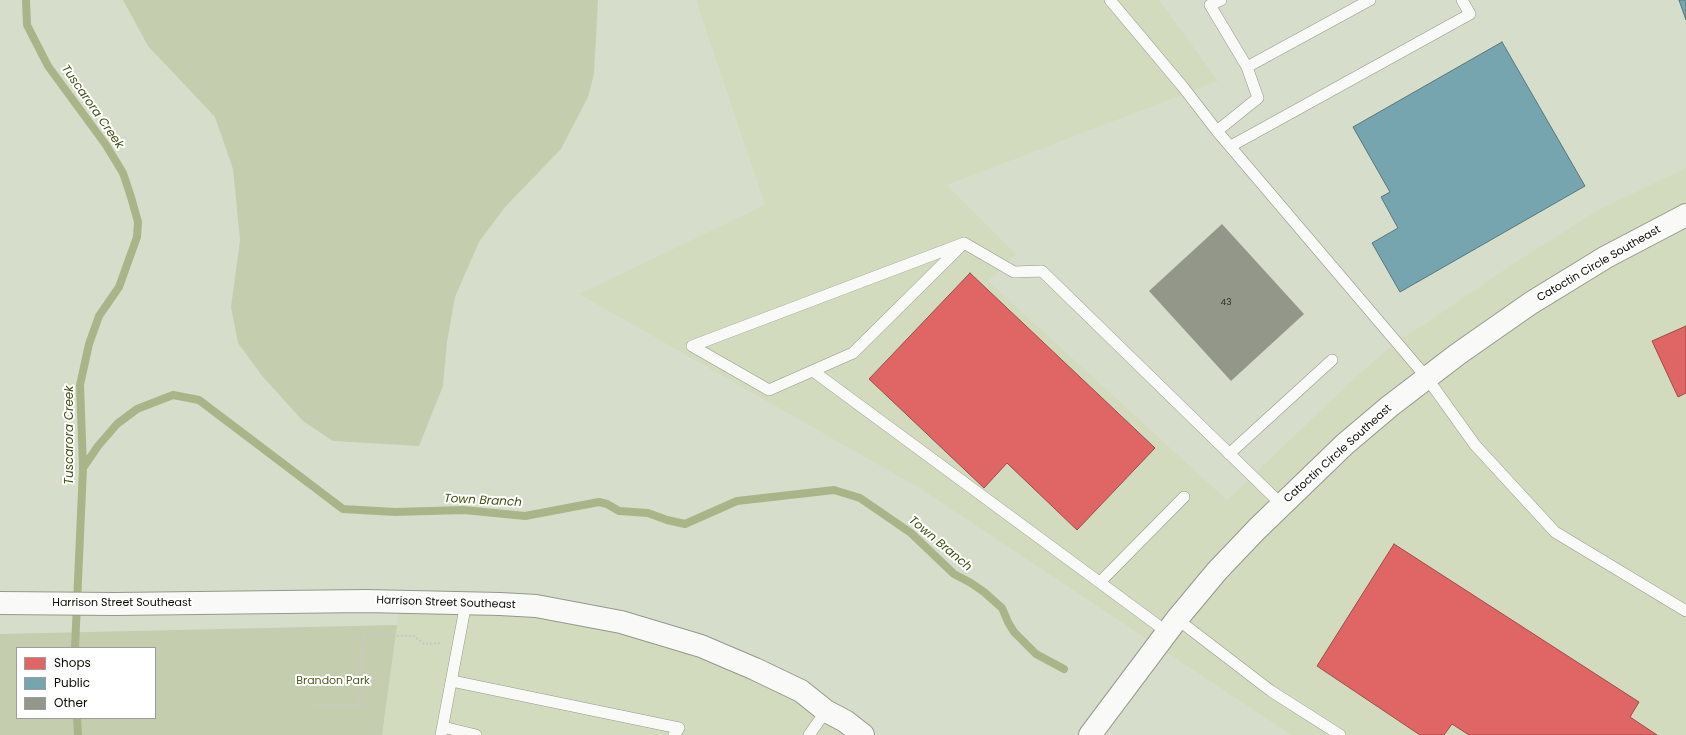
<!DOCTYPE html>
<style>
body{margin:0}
#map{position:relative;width:1686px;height:735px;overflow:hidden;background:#d7ddcb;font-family:Poppins,sans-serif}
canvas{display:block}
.legend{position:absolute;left:16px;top:647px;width:140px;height:72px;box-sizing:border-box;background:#fff;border:1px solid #9d9e9b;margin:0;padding:5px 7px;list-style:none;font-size:12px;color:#0b0d04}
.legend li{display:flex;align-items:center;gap:8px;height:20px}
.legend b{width:20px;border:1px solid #9d9e9b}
</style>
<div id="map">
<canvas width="1686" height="735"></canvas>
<ul class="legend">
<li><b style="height:11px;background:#e06666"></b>Shops</li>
<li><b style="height:11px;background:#76a5af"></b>Public</li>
<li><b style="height:11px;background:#93978a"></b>Other</li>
</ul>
</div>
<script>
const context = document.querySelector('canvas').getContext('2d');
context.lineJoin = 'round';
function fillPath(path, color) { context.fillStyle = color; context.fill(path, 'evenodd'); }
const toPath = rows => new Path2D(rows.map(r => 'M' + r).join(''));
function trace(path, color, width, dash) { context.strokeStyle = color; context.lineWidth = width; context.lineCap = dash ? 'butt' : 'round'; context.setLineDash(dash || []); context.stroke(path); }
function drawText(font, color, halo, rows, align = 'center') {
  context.font = font + ' Poppins,sans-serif'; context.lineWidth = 4; context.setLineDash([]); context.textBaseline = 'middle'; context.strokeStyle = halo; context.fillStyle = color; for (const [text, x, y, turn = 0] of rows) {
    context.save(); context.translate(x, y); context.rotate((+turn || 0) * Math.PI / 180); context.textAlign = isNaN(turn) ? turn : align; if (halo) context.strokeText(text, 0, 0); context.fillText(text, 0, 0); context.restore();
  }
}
const built = toPath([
 [696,0,1159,0,1218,81,947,185,1016,254,988,281,1227,500,1361,372,1396,342,1425,324,1510,266,1598,210,1686,168,1686,735,1291,735,921,489,579,294,765,205],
 [400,601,500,604,701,646,860,735,382,735]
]);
const green = toPath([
 [123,0,598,0,594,74,588,97,561,149,506,206,479,242,455,297,447,342,443,386,419,446,333,441,303,421,263,377,238,343,231,307,240,240,233,169,215,117,148,46],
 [397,625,382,735,0,735,0,634],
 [17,648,155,648,155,718,17,718]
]);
const shops = toPath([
 [970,273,1155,448,1077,530,1007,463,984,488,869,379,970,273],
 [1686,326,1686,393,1678,397,1652,341,1686,326],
 [1394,544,1639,702,1630,717,1657,735,1469,735,1452,724,1444,735,1420,735,1317,666,1394,544]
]);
const public = toPath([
 [1679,0,1686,0,1686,20,1679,0],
 [1502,42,1585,186,1400,292,1372,243,1398,228,1381,197,1390,192,1353,127,1502,42]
]);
const stream = toPath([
 [26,0,27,25,48,66,106,145,123,173,131,197,138,222,137,237,119,287,99,316,89,344,80,385,83,468,75,648],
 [83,468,98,446,117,424,137,409,173,395,199,400,343,509,395,512,464,510,525,516,599,502,607,504,619,511,648,513,667,520,685,524,737,501,834,490,860,498,911,533,954,574,971,583,984,592,1002,608,1008,622,1014,632,1036,654,1064,669],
 [77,718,78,735]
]);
const building = toPath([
 [1222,224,1304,314,1231,381,1149,291]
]);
const path = toPath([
 [308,704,359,706,363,635,414,636,424,644,441,643]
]);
const service = toPath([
 [1110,0,1183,87,1217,131,1427,378,1475,445,1555,532,1686,611],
 [1221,0,1210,5,1247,67],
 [1217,131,1258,98,1247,67,1370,0],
 [1231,146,1470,14,1462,0],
 [964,243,853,353,769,390,692,346,964,243,1014,272,1042,271,1282,505],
 [813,371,1167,632],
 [1229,454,1332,360],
 [1100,582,1184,497],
 [1177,619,1271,691,1340,735],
 [452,681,679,728,674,735],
 [443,727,476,735],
 [441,735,466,603],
 [809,735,826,711]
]);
const tertiary = toPath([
 [0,603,115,604,366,601,500,604,536,606,621,622,701,646,755,669,801,691,826,711,845,721,863,735]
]);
const secondary = toPath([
 [1090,735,1177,619,1217,571,1257,529,1345,444,1390,406,1458,354,1531,303,1606,257,1686,215]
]);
const numberNames = [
 ["43",1226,303]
];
const streetNames = [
 ["Catoctin Circle Southeast",1599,264,-30],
 ["Catoctin Circle Southeast",1338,454,-42],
 ["Harrison Street Southeast",122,603],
 ["Harrison Street Southeast",446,603,2]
];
const parkNames = [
 ["Brandon Park",333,681]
];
const waterNames = [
 ["Tuscarora Creek",92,107,55],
 ["Tuscarora Creek",70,435,-90],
 ["Town Branch",483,501,3],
 ["Town Branch",940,544,40]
];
fillPath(built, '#d3dbbe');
fillPath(green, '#c4ceae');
fillPath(shops, '#e06666');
trace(shops, '#a04b49', 1);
fillPath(public, '#76a5af');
trace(public, '#56777c', 1);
trace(stream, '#a9b589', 8);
fillPath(building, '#93978a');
trace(service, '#94988b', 12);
trace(tertiary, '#94988b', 24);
trace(secondary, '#94988b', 24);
trace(path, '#c9c9c5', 2.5, [2, 2]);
trace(service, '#f9faf7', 11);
trace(tertiary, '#f9faf7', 22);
trace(secondary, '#f9faf7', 22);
drawText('9px', '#2d3026', null, numberNames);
drawText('11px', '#0b0d04', '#fff', streetNames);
drawText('11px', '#4d5a1d', '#fff', parkNames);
drawText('italic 12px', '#3f4c0b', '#fff', waterNames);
</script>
